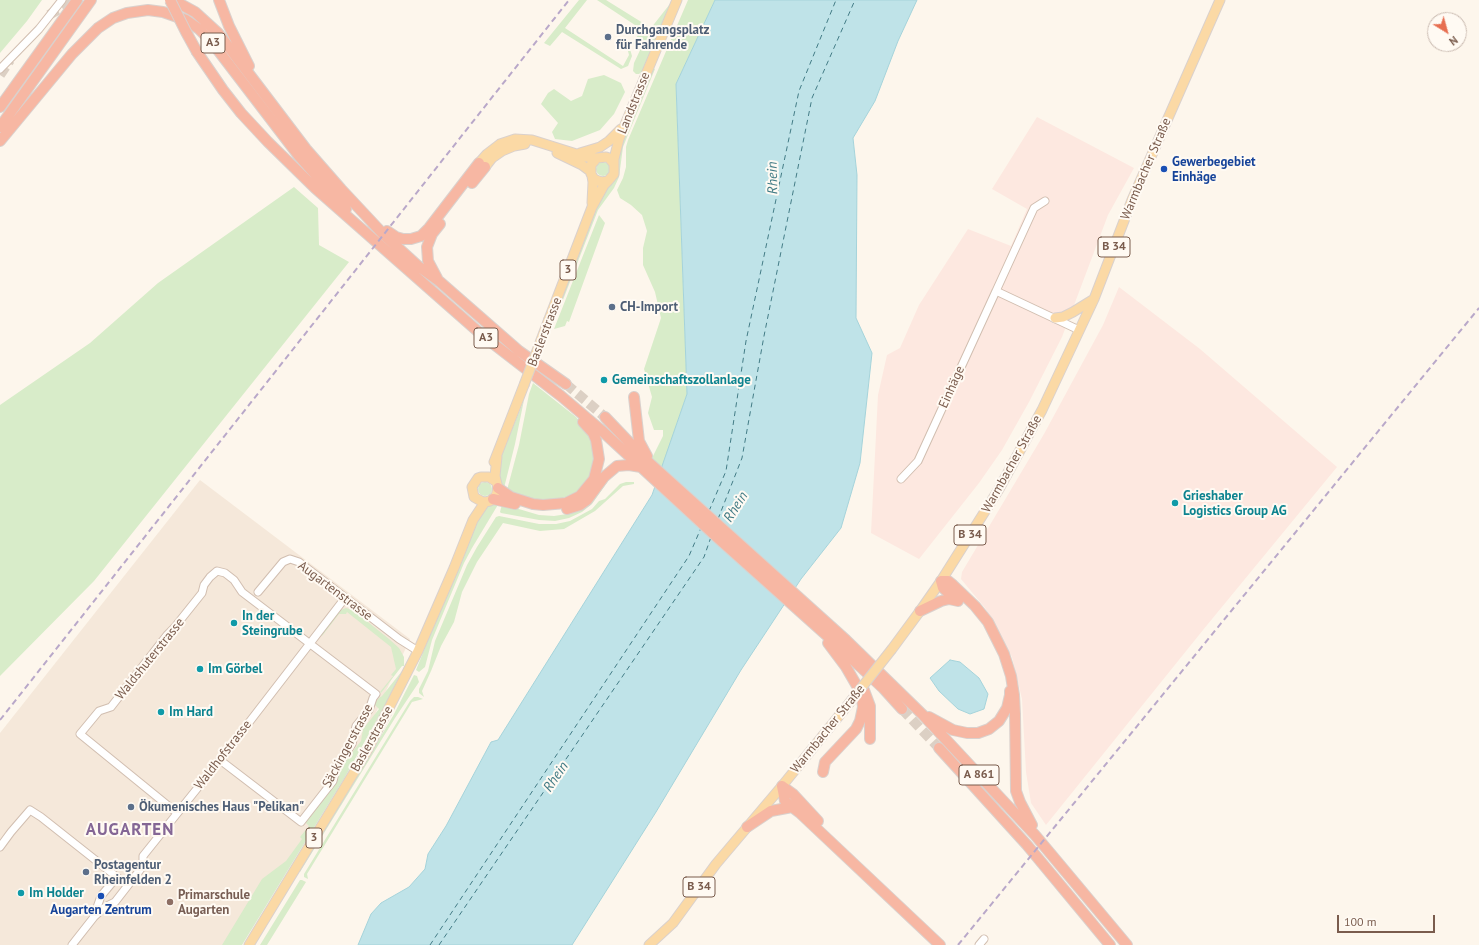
<!DOCTYPE html>
<meta charset="utf-8">
<style>
body{margin:0}
#map{position:relative;width:1479px;height:945px;overflow:hidden;background:#fdf6ec;font-family:"PT Sans",sans-serif}
canvas{display:block}
.north{position:absolute;left:1427px;top:12px;width:40px;height:40px;box-sizing:border-box;background:#fffaf3;border:1px solid #cabbb1;border-radius:50%;rotate:143deg;font-size:11px;font-weight:700;line-height:16px;text-align:center;color:#7a5c4d}
.north::after{content:'';display:block;margin:auto;width:14px;height:18px;background:#e76f51;clip-path:polygon(50% 0,100% 100%,50% 72%,0 100%)}
.scale{position:absolute;left:1337px;top:915px;width:98px;height:18px;box-sizing:border-box;border:2px solid #7a5c4d;border-top:0;padding-left:5px;font-size:12px;line-height:14px;white-space:nowrap;color:#7a5c4d;-webkit-text-stroke:3px #fffaf3;paint-order:stroke}
</style>
<div id="map">
<canvas width="1479" height="945"></canvas>
<div class="north">N</div>
<div class="scale">100 m</div>
</div>
<script>
const context = document.querySelector('canvas').getContext('2d');
context.lineJoin = 'round';
function fillPath(path, color) { context.fillStyle = color; context.fill(path, 'evenodd'); }
const toPath = rows => new Path2D(rows.map(r => 'M' + r).join(''));
function trace(path, color, width, dash) { context.strokeStyle = color; context.lineWidth = width; context.lineCap = dash ? 'butt' : 'round'; context.setLineDash(dash || []); context.stroke(path); }
function drawText(font, color, halo, rows, align = 'center') {
  context.font = font + ' "PT Sans",sans-serif'; context.lineWidth = 4; context.setLineDash([]); context.textBaseline = 'middle'; context.strokeStyle = halo; context.fillStyle = color; for (const [text, x, y, turn = 0] of rows) {
    context.save(); context.translate(x, y); context.rotate((+turn || 0) * Math.PI / 180); context.textAlign = isNaN(turn) ? turn : align; if (halo) context.strokeText(text, 0, 0); context.fillText(text, 0, 0); context.restore();
  }
}
const residential = toPath([
 [200,480,410,639,361,745,238,945,0,945,0,733]
]);
const commercial = toPath([
 [1037,117,1134,168,1108,215,1062,337,1029,402,1002,450,979,483,919,559,871,533,878,395,887,355,900,348,919,305,968,229,1011,246,1027,209,992,189],
 [1119,287,1200,349,1337,467,1203,630,1046,825,1031,803,1026,772,1022,699,1012,657,985,608,961,579,962,572,1044,434,1103,325]
]);
const green = toPath([
 [0,0,42,0,27,21,0,53],
 [579,0,587,0,565,28,623,66,629,55,628,51,630,49,632,56,628,66,621,69,562,32,550,46,544,43],
 [597,0,606,0,651,28,673,0,644,70,639,74,636,74,633,71,634,63,642,46,633,44,641,29],
 [688,0,715,0,676,84,687,394,662,468,652,458,663,436,663,430,654,430,648,413,652,397,644,369,661,318,655,292,643,265,643,248,647,231,642,215,631,205,620,198,617,190,623,178,626,167,626,147,628,140],
 [653,68,655,69,623,147,619,177,614,188,598,210,561,305,555,319,553,319,601,195,616,177,619,170,617,158,618,152],
 [604,75,621,83,625,92,614,114,600,130,572,141,555,139,552,132,558,123,541,104,548,93,554,89,571,101,582,96,588,79],
 '596 169a7 7 0 1 1 14 0a7 7 0 1 1-14 0Z',
 [294,187,318,208,319,245,349,262,94,581,0,676,0,405,90,343,158,283],
 [599,215,605,223,569,322,567,321,565,326,554,329],
 [533,383,576,417,587,430,592,441,595,455,592,472,585,484,575,494,557,500,544,501,523,498,507,490,519,445,529,394],
 [524,400,515,444,504,488,502,485,497,472,499,462],
 [624,468,617,472,611,477,592,504,582,512,569,518,555,521,539,520,501,513,500,512,502,504,539,515,554,516,567,514,579,509,615,472],
 '478 489a7 7 0 1 1 14 0a7 7 0 1 1-14 0Z',
 [626,482,634,482,634,484,623,486,595,511,564,529,540,531,503,523,477,562,462,592,454,622,441,646,431,671,422,691,424,697,419,693,419,689,428,671,435,641,467,565,477,547,496,517,499,516,539,524,556,524,570,521,592,509,599,501,605,499,620,484],
 [499,503,472,548,464,563,432,640,425,667,419,672,416,670,477,519,486,506],
 [346,608,353,610,389,639,399,648,404,657,404,666,402,666,381,693,380,692,393,676,391,675,396,669,391,647,347,612,346,614,339,614,322,636,321,635,341,610],
 [402,671,385,705,345,777,242,945,222,945,262,879,286,861,302,839,300,837,309,826,305,822,337,782,339,769,361,741,363,729,379,709,374,704,379,698,382,696],
 [414,675,417,676,419,682,395,718,300,872,299,872,393,716],
 [414,697,418,697,423,699,412,702,307,874,308,879,304,877,304,874,410,701],
 [300,880,302,880,306,882,267,945,260,945]
]);
const water = toPath([
 [715,0,917,0,898,41,875,101,853,138,857,175,856,318,872,353,860,463,841,528,801,579,741,670,656,812,572,945,358,945,371,914,381,903,409,887,425,869,428,854,446,826,491,742,498,740,652,495,687,394,676,84,715,0],
 [950,660,960,662,979,678,988,694,984,709,970,714,958,709,939,691,930,678,950,660]
]);
const ferry = toPath([
 [709,511,726,471,746,341,799,91,836,0],
 [718,519,742,458,764,336,812,98,855,0],
 [430,945,689,556,701,528],
 [439,945,704,557,711,537]
]);
const highwayTunnel = toPath([
 [49,15,69,3,77,0],
 [0,75,10,60],
 [566,384,605,417],
 [902,709,939,748]
]);
const minor = toPath([
 [0,69,39,29,62,0],
 [1045,201,1034,208,996,291,1079,330],
 [901,479,918,461,996,291],
 [258,592,283,562,290,559,299,562,399,639,418,651],
 [177,813,80,734,99,711,111,707,167,635,174,628,202,593,204,585,210,577,217,571,225,573,234,580,242,592,376,694,373,698,369,710,356,726,352,744,336,768,333,781,301,822,220,760],
 [0,847,11,832,30,810,41,817,127,885],
 [94,916,101,896,116,878],
 [72,945,94,917,105,907,115,902,143,866,143,856,220,760,345,598],
 [979,945,984,939]
]);
const major = toPath([
 [557,153,582,165,590,171],
 [580,153,600,147,609,141,621,129],
 [479,163,487,154,500,144,515,139,532,140,586,157,597,158],
 [614,164,609,158,606,157,597,158,591,165,591,174,594,179,601,182,608,181,614,174,614,159,619,139,677,0],
 [485,167,492,158,502,151,514,146,525,144],
 [592,176,593,182,592,203],
 [1055,318,1063,317,1073,312,1094,299],
 [549,319,592,207,604,185,608,181],
 [494,462,524,385],
 [495,481,489,477,481,477,478,478,472,487,474,497,481,501,485,502,490,501,496,496,498,488,495,476,497,457],
 [892,649,920,611,941,581,999,489,1042,410,1094,299,1132,200,1220,0],
 [249,945,367,751,418,651,454,568,473,520,485,502],
 [649,945,673,923,716,864,782,786,851,701]
]);
const highway = toPath([
 [173,0,195,12,218,33,306,149,341,189,384,235,418,266,439,281,519,351,566,384],
 [219,0,229,26,249,66],
 [197,52,223,90,241,113,268,142,315,188,482,335,561,396,601,430,718,538,833,641,883,688,902,709],
 [0,107,77,0],
 [0,127,91,0],
 [0,141,72,54,98,28,113,18,127,13,148,10,163,12,186,20,199,29,211,41,299,156,346,209],
 [472,183,485,167],
 [387,231,396,237,403,239,411,239,421,236,429,228,479,163],
 [437,278,428,261,427,247,432,234,440,224],
 [634,397,639,441,647,456],
 [605,417,646,460,846,640,923,715,1035,835,1127,945],
 [498,488,511,497,533,504,543,505,566,503,580,496,594,479,599,459,596,440,593,433,583,422],
 [493,499,515,504],
 [567,509,580,505,587,500,604,477,617,466,629,465,641,467],
 [958,601,943,588,941,581,948,581,953,585,975,606,988,622,1004,654,1011,676,1014,695,1015,714,1016,791,1020,802,1032,825],
 [920,611,941,601,949,599,958,601],
 [864,690,870,706,870,739],
 [929,717,953,730,967,733,978,733,989,729,999,721,1007,708,1010,695,1010,691],
 [939,748,1027,845,1110,945],
 [823,772,825,762,856,729,860,721,863,707,862,698,857,686,846,667,828,643],
 [782,786,793,794,818,821],
 [782,786,785,801,792,807],
 [747,827,771,811,792,807,800,813,940,945]
]);
const rail = toPath([
 [0,720,569,0],
 [958,945,1479,308]
]);
const majorBridge = toPath([
 [524,385,549,319],
 [851,701,892,649]
]);
const highwayBridge = toPath([
 [170,0,186,32,197,52]
]);
const markers = [
 [608,37,4,"#5c6f8a"],
 [1164,169,4,"#1a4fb4"],
 [612,307,4,"#5c6f8a"],
 [604,380,4,"#0f9aa8"],
 [1175,503,4,"#0f9aa8"],
 [234,623,4,"#0f9aa8"],
 [200,669,4,"#0f9aa8"],
 [161,712,4,"#0f9aa8"],
 [131,807,4,"#5c6f8a"],
 [86,872,4,"#5c6f8a"],
 [21,893,4,"#0f9aa8"],
 [101,896,4,"#1a4fb4"],
 [170,902,4,"#8d6e63"]
];
const shields = [
 [213,43,24],
 [1114,247,32],
 [568,270,16],
 [486,338,24],
 [970,535,32],
 [979,775,40],
 [314,838,16],
 [699,887,32]
];
const shieldNames = [
 ["A3",213,43],
 ["B 34",1114,247],
 ["3",568,270],
 ["A3",486,338],
 ["B 34",970,535],
 ["A 861",979,775],
 ["3",314,838],
 ["B 34",699,887]
];
const serviceNames = [
 ["Durchgangsplatz",616,30],
 ["für Fahrende",616,45],
 ["CH-Import",620,307],
 ["Ökumenisches Haus \"Pelikan\"",139,807],
 ["Postagentur",94,865],
 ["Rheinfelden 2",94,880]
];
const streetNames = [
 ["Landstrasse",634,103,-68],
 ["Warmbacher Straße",1146,169,-67],
 ["Baslerstrasse",545,332,-69],
 ["Einhäge",952,387,-66],
 ["Warmbacher Straße",1012,464,-61],
 ["Augartenstrasse",335,591,37],
 ["Waldshuterstrasse",150,659,-51],
 ["Warmbacher Straße",828,729,-51],
 ["Baslerstrasse",372,739,-61],
 ["Säckingerstrasse",348,746,-62],
 ["Waldhofstrasse",223,755,-52]
];
const transitNames = [
 ["Gewerbegebiet",1172,162],
 ["Einhäge",1172,177],
 ["Augarten Zentrum",101,910,"center"]
];
const cultureNames = [
 ["Gemeinschaftszollanlage",612,380],
 ["Grieshaber",1183,496],
 ["Logistics Group AG",1183,511],
 ["In der",242,616],
 ["Steingrube",242,631],
 ["Im Görbel",208,669],
 ["Im Hard",169,712],
 ["Im Holder",29,893]
];
const educationNames = [
 ["Primarschule",178,895],
 ["Augarten",178,910]
];
const waterNames = [
 ["Rhein",773,178,-91],
 ["Rhein",736,507,-58],
 ["Rhein",556,777,-56]
];
const districtNames = [
 ["AUGARTEN",130,830]
];
fillPath(residential, '#f5e8da');
fillPath(commercial, '#fde8e0');
fillPath(green, '#d8ecc9');
fillPath(water, '#bfe3e8');
trace(water, '#a5d3da', 1);
trace(ferry, '#437c86', 1, [5, 4]);
trace(highwayTunnel, '#dcd0c4', 10, [10, 5]);
trace(minor, '#d1beb0', 9);
trace(major, '#dad1cd', 11);
trace(highway, '#dad1cd', 12);
trace(minor, '#fff', 7);
trace(major, '#fbd9a5', 9);
trace(highway, '#f7b7a3', 10);
trace(rail, '#b9a8c9', 2, [6, 4]);
trace(majorBridge, '#dad1cd', 11, []);
trace(highwayBridge, '#dad1cd', 12, []);
trace(majorBridge, '#fbd9a5', 9);
trace(highwayBridge, '#f7b7a3', 10);
for (const [x, y, r, color] of markers) { const dot = new Path2D(); dot.arc(x, y, r, 0, 2 * Math.PI); context.fillStyle = color; context.fill(dot); trace(dot, '#fffaf3', 1.5); }
for (const [x, y, w] of shields) { const box = new Path2D(); box.roundRect(x - w / 2, y - 10, w, 20, 3); context.fillStyle = '#fffaf3'; context.fill(box); trace(box, '#7a5c4d', 1); }
drawText('bold 12px', '#7a5c4d', null, shieldNames);
drawText('bold 13px', '#4e5e75', '#fffaf3', serviceNames, 'left');
drawText('13px', '#7a5c4d', '#fffaf3', streetNames);
drawText('bold 13px', '#164399', '#fffaf3', transitNames, 'left');
drawText('bold 13px', '#0d838f', '#fffaf3', cultureNames, 'left');
drawText('bold 13px', '#785e54', '#fffaf3', educationNames, 'left');
drawText('italic 14px', '#437c86', '#fffaf3', waterNames);
context.letterSpacing = '1px';
drawText('bold 17px', '#846695', '#fffaf3', districtNames);
context.letterSpacing = '0px';
</script>
